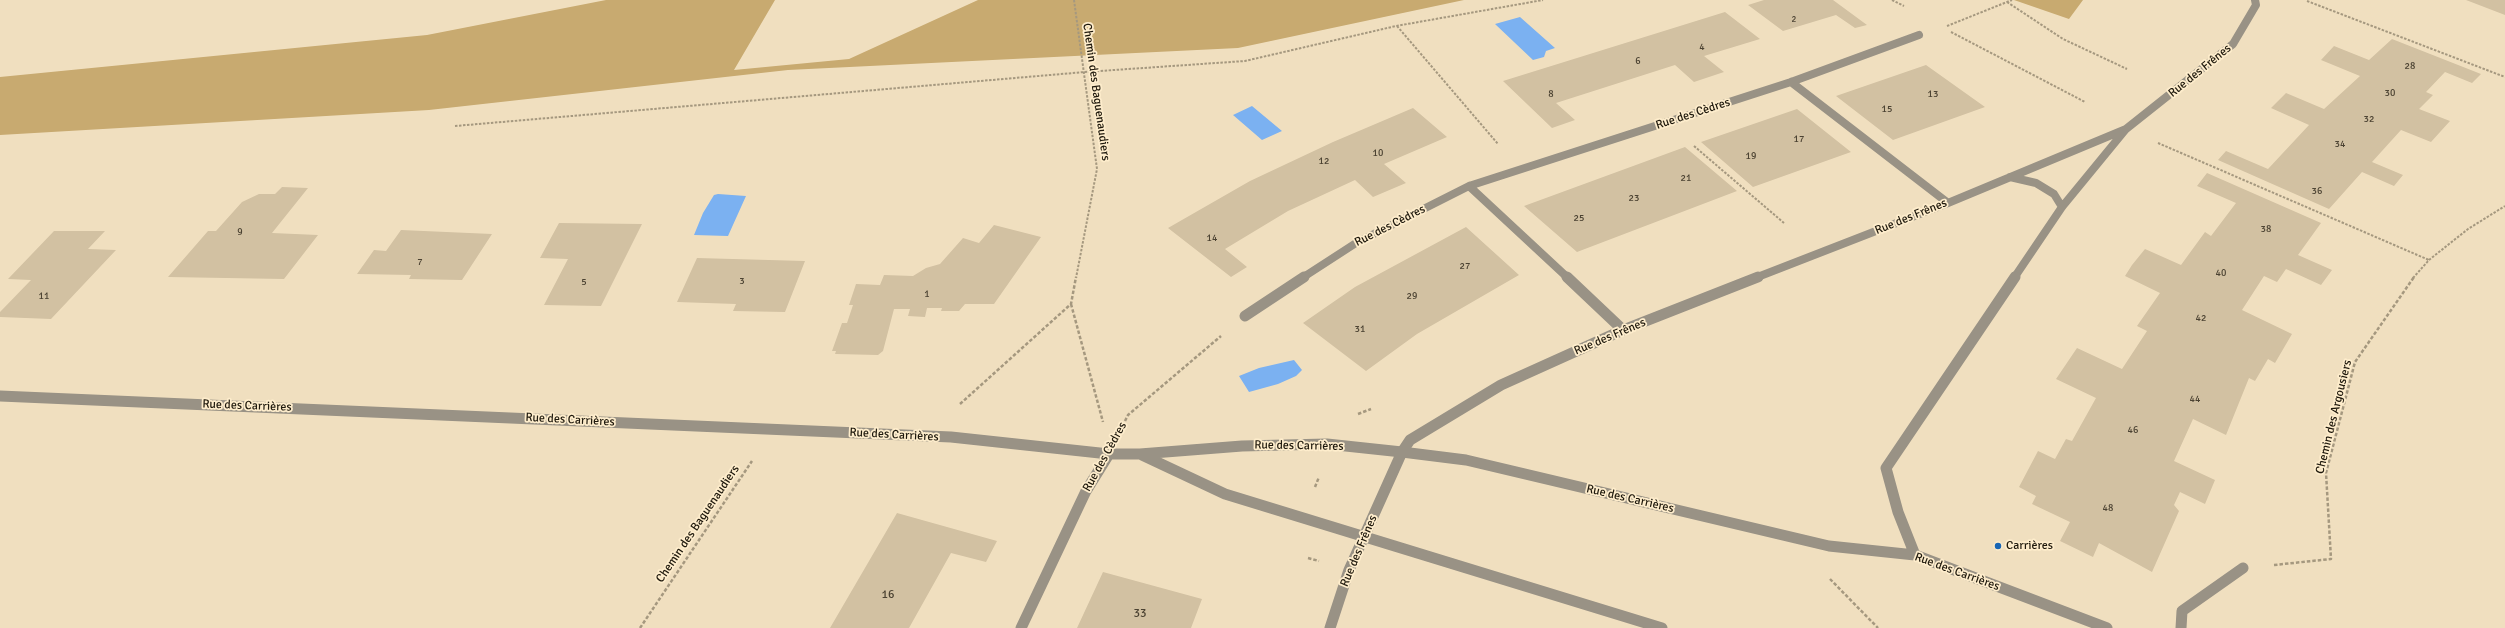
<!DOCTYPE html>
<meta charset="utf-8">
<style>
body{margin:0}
canvas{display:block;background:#f0dfbf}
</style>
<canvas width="2505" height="628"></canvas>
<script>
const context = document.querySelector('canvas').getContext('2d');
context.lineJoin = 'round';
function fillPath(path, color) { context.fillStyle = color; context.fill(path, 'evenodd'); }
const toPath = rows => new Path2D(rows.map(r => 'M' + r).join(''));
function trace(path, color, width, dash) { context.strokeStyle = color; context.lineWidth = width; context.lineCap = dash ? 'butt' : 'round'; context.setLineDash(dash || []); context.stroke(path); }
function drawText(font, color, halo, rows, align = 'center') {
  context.font = font + ' Signika,sans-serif'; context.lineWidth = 3.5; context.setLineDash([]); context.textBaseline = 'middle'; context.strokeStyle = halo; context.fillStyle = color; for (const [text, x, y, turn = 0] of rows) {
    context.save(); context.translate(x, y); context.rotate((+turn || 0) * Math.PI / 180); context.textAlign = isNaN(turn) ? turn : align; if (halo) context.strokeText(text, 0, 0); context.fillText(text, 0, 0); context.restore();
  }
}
const green = toPath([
 [606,0,775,0,734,70,849,59,978,0,1464,0,1238,48,788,70,429,110,0,135,0,77,427,35],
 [2014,0,2083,0,2069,19]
]);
const water = toPath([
 [1520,17,1555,48,1546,51,1544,57,1533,60,1495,24],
 [1252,106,1282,131,1262,140,1233,115],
 [718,194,746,196,728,236,694,235,703,213,714,195],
 [1294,360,1302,370,1296,376,1278,384,1249,392,1239,376,1259,368]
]);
const building = toPath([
 [1764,0,1833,0,1867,25,1855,28,1836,15,1783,31,1748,5],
 [2466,0,2505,0,2505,15],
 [1725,12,1760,39,1704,56,1724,72,1694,82,1675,65,1556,103,1575,120,1552,128,1503,81],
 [2392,39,2481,74,2472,83,2445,72,2426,92,2433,95,2419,109,2450,121,2431,142,2401,130,2372,162,2403,175,2394,186,2362,172,2329,209,2218,160,2226,151,2268,169,2309,125,2271,108,2286,93,2324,109,2360,76,2321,60,2334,46,2369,60],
 [1926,65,1985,107,1893,140,1836,96],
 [1413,108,1447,137,1384,164,1406,183,1373,197,1355,180,1288,211,1225,249,1247,267,1231,277,1168,228,1250,181,1333,142],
 [1797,109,1851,152,1753,187,1701,142],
 [1685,147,1737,191,1577,252,1524,206],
 [2207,173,2321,223,2298,255,2332,270,2321,285,2286,269,2277,282,2264,276,2242,310,2292,334,2275,363,2268,359,2255,381,2249,378,2226,435,2193,419,2174,461,2215,480,2205,504,2180,492,2174,505,2179,511,2152,572,2099,543,2093,557,2060,541,2070,522,2032,504,2036,496,2019,487,2038,451,2055,459,2066,439,2072,441,2096,398,2056,379,2077,348,2122,369,2147,331,2137,326,2160,293,2125,276,2132,265,2145,249,2181,265,2205,232,2211,236,2236,203,2197,186],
 [282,187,308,188,272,233,318,235,284,279,168,277,208,231,216,231,242,202,259,194,275,194],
 [559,223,642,224,601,306,544,305,568,259,540,258],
 [994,225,1041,237,994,304,965,304,959,311,941,311,942,308,927,308,925,317,908,316,910,309,894,309,883,351,878,355,835,354,836,351,832,351,842,323,847,323,853,305,849,305,856,284,880,285,884,275,913,276,926,268,940,264,963,238,979,243],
 [1466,227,1519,275,1417,334,1366,371,1303,323,1355,287],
 [401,230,492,234,462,280,409,279,411,275,357,274,374,250,386,251],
 [54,231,105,231,88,249,116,250,51,319,0,317,0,312,31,280,8,279],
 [697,258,805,261,785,312,733,311,736,304,677,302],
 [897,513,997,541,986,562,951,553,909,628,830,628],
 [1103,572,1202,599,1191,628,1077,628]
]);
const pathFar1 = toPath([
 [1074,0,1097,169,1076,278],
 [1892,0,1904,6],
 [2307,1,2505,77],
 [2007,2,2063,39,2127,69],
 [1397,26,1498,144],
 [1947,26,2012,0],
 [1951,32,2085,102],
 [455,126,1085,72,1245,61,1396,26,1543,0],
 [2158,143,2429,260],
 [1694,146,1784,223],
 [2413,278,2429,260,2468,229,2505,206]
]);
const path = toPath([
 [1071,304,1103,422],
 [960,404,1071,304,1076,277],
 [1358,414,1371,409],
 [1125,421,1128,415,1221,336],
 [1315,487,1319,477],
 [1308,558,1319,561],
 [2274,565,2331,559,2326,473,2355,362,2414,277],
 [1830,579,1878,628],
 [640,628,752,461]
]);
const service = toPath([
 [2181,628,2182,611,2243,568]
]);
const minorFar1 = toPath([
 [1791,82,1948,203],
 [2010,177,2036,183,2054,194,2062,207],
 [1469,186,1568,278],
 [1302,278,1356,243,1469,186,1791,82,1919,35],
 [1755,278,1948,203,2126,129],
 [2014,278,2062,207,2126,129,2233,44,2256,5,2255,0]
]);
const minor = toPath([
 [1567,277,1623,330],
 [1245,316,1304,277],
 [0,396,951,437,1109,454,1140,454,1242,446,1327,444,1402,452,1466,460,1829,546,1915,555,2107,628],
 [1142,455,1225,494,1662,628],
 [1915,555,1898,512,1886,468,2015,277],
 [1021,628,1086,491,1109,454],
 [1330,628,1349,570,1402,452,1410,440,1501,385,1623,330,1758,277]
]);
const markers = [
 [1998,546,4,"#1865b4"]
];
const farNumbernames = [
 ["2",1794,20]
];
const numberNames = [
 ["4",1702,47],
 ["6",1638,61],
 ["28",2410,66],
 ["30",2390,93],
 ["8",1551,94],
 ["13",1933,94],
 ["15",1887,109],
 ["32",2369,119],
 ["17",1799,139],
 ["34",2340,144],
 ["10",1378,153],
 ["19",1751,156],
 ["12",1324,161],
 ["21",1686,178],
 ["36",2317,191],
 ["23",1634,198],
 ["25",1579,218],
 ["38",2266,229],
 ["9",240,232],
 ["14",1212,238],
 ["7",420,262],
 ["27",1465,266],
 ["40",2221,273],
 ["3",742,281],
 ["5",584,282],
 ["1",927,294],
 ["11",44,296],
 ["29",1412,296],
 ["42",2201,318],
 ["31",1360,329],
 ["44",2195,399],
 ["46",2133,430],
 ["48",2108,508]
];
const streetNames = [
 ["Rue des Frênes",2200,71,-39],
 ["Chemin des Baguenaudiers",1096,92,82],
 ["Rue des Cèdres",1693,114,-18],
 ["Rue des Frênes",1911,217,-22],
 ["Rue des Cèdres",1390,226,-27],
 ["Rue des Frênes",1610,337,-23],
 ["Rue des Carrières",247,406,2],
 ["Chemin des Argousiers",2334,417,-76],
 ["Rue des Carrières",570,420,3],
 ["Rue des Carrières",894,435,3],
 ["Rue des Carrières",1299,446,1],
 ["Rue des Cèdres",1105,457,-61],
 ["Rue des Carrières",1630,499,13],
 ["Chemin des Baguenaudiers",698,524,-56],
 ["Rue des Frênes",1359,551,-67],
 ["Rue des Carrières",1957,572,20]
];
const poiNames = [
 ["Carrières",2006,546]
];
const nearNumbernames = [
 ["16",888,595],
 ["33",1140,614]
];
fillPath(green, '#c8aa70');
fillPath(water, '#7bb1f1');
fillPath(building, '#d2c1a2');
trace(pathFar1, '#a5987f', 2, [2.5, 1.5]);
trace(path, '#a5987f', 2.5, [3.5, 2]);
trace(service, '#999285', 11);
trace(minorFar1, '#999285', 8);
trace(minor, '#999285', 11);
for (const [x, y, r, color] of markers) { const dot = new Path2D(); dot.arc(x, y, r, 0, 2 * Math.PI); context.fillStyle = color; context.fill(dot); trace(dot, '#feedcc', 1.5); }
drawText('9px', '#4b4232', null, farNumbernames);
drawText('10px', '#4b4232', null, numberNames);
drawText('12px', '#1e180c', '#feedcc', streetNames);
drawText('12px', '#1e180c', '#feedcc', poiNames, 'left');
drawText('12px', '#4b4232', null, nearNumbernames);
</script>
